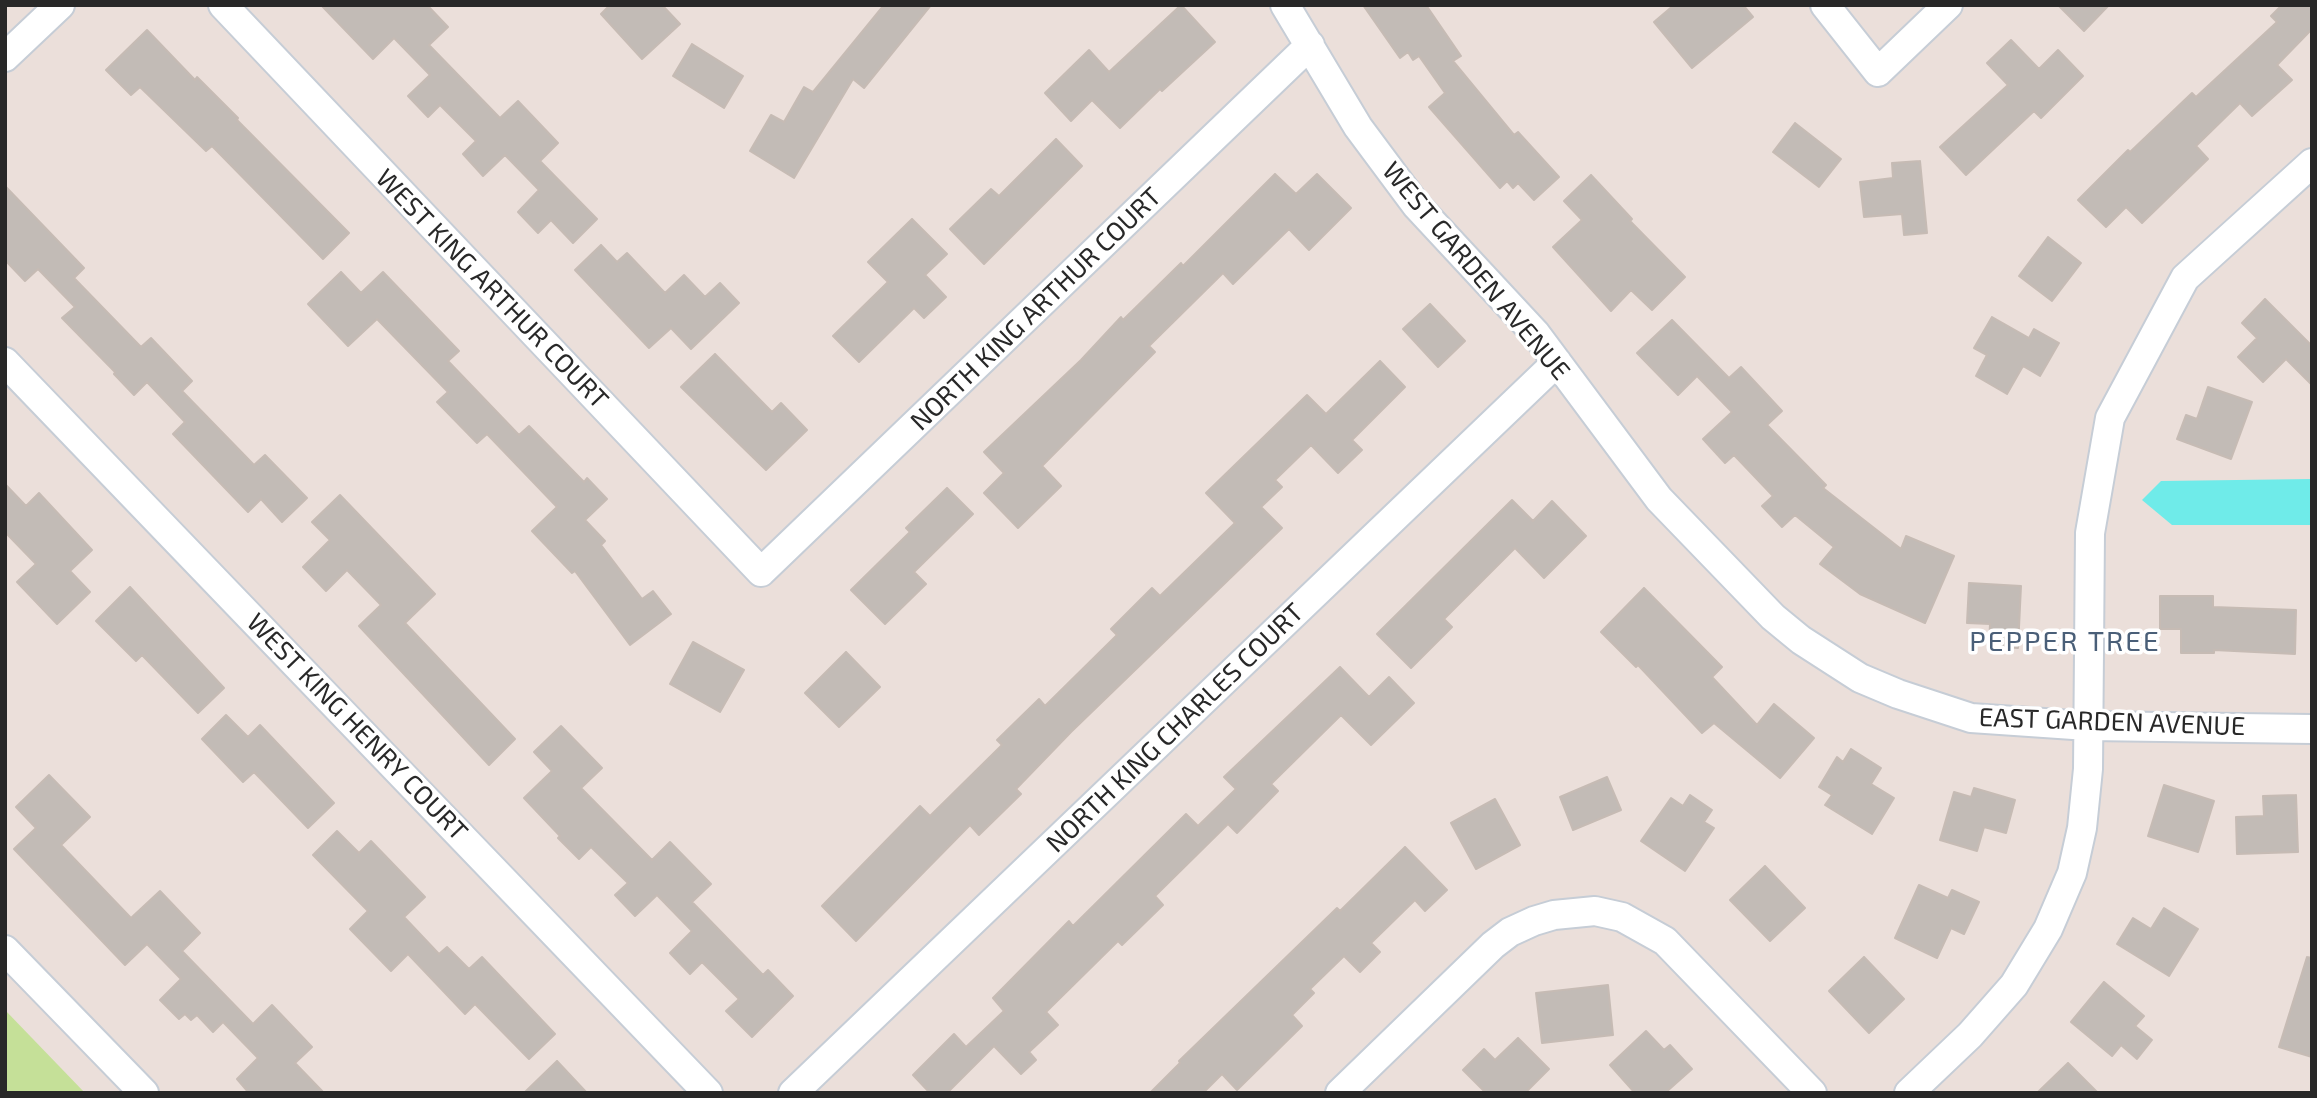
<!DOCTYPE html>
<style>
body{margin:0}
#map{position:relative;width:2317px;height:1098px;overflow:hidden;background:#ebdfda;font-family:"Exo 2",sans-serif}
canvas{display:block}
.frame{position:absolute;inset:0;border:7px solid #282828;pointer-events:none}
</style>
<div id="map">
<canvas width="2317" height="1098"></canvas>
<div class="frame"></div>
</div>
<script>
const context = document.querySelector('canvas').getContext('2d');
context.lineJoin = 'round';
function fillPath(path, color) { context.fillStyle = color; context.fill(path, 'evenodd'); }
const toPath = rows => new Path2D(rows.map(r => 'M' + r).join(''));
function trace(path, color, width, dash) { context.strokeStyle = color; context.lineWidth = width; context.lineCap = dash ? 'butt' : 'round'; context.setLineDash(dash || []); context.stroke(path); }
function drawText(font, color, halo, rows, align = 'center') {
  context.font = font + ' "Exo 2",sans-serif'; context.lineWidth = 7; context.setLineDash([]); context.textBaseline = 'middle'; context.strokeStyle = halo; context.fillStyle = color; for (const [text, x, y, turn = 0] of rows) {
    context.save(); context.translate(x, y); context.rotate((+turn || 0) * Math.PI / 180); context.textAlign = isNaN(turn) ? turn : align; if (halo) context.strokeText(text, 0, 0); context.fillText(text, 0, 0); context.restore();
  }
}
const green = toPath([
 [5,1010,85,1093,5,1093]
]);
const water = toPath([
 [2312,479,2312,525,2172,525,2142,500,2161,481]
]);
const building = toPath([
 [321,5,427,5,448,27,429,45,500,118,518,101,558,143,540,161,597,219,573,243,551,220,538,233,518,212,539,190,505,155,483,176,463,154,476,141,440,105,428,117,408,96,430,75,394,38,373,59,321,5],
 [610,5,662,5,680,24,642,59,601,14,610,5],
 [884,5,931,5,864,88,853,79,794,178,750,151,771,115,784,122,804,87,813,92,884,5],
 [1181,5,1215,42,1162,91,1160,89,1120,128,1092,100,1071,121,1045,93,1089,50,1109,72,1181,5],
 [1363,5,1426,5,1461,56,1453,61,1514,135,1518,132,1559,177,1534,200,1518,183,1513,188,1507,181,1500,188,1429,107,1445,93,1419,56,1413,60,1408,52,1400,58,1363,5],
 [1674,5,1743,5,1753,17,1692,68,1654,22,1674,5],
 [2058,5,2109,5,2084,31,2058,5],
 [2282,5,2312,5,2312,29,2277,65,2292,80,2252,116,2240,103,2196,146,2208,159,2142,223,2126,207,2106,227,2078,200,2128,150,2130,152,2192,93,2196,97,2277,22,2271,16,2282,5],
 [147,30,195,80,197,77,238,118,237,120,349,233,323,259,212,146,206,151,140,87,131,95,106,70,147,30],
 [2011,40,2039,69,2058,50,2083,76,2041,118,2034,111,1966,175,1940,147,2008,85,1987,63,2011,40],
 [692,44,743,76,724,108,673,76,692,44],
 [1795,123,1841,159,1819,187,1773,152,1795,123],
 [1056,139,1082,166,984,264,950,229,991,189,999,196,1056,139],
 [1920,161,1927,233,1904,235,1902,214,1864,217,1860,182,1893,178,1892,163,1920,161],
 [1275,174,1296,194,1317,174,1351,208,1309,250,1289,229,1233,284,1223,273,1149,346,1155,352,1042,466,1061,486,1018,528,984,493,1004,473,984,452,1081,360,1121,317,1123,320,1181,263,1183,266,1275,174],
 [1591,175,1632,219,1630,221,1685,277,1652,310,1631,290,1611,311,1553,247,1582,220,1564,201,1591,175],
 [5,186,84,268,74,278,141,347,151,338,192,381,182,391,254,465,265,455,307,498,282,522,261,499,248,512,173,434,185,422,147,382,134,395,114,374,115,372,62,318,75,307,38,269,25,281,5,260,5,186],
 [912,219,947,254,925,275,946,297,924,318,914,308,859,362,833,336,888,282,868,262,912,219],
 [2048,237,2081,263,2052,301,2019,276,2048,237],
 [601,245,617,262,627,253,665,293,684,275,705,297,720,283,739,303,691,349,671,328,649,348,575,270,601,245],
 [341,272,361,293,383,272,459,351,448,361,519,435,529,426,584,482,587,478,607,499,585,520,605,541,601,545,642,599,653,591,671,614,630,645,575,571,572,573,532,531,557,507,487,434,477,443,437,402,448,392,377,319,348,346,308,304,341,272],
 [2265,299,2312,346,2312,385,2286,359,2263,382,2238,357,2257,338,2242,323,2265,299],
 [1430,304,1465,341,1438,367,1403,329,1430,304],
 [1992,317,2029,338,2034,329,2059,343,2040,376,2023,366,2007,394,1976,376,1987,355,1974,348,1992,317],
 [1672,320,1729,378,1741,367,1782,411,1767,425,1826,485,1823,488,1901,549,1906,536,1954,556,1925,623,1860,594,1820,564,1834,547,1795,515,1782,527,1762,506,1773,496,1734,455,1725,463,1703,439,1732,412,1697,376,1678,395,1637,353,1672,320],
 [715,354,772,412,781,403,807,430,766,470,681,387,715,354],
 [1380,361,1405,387,1352,440,1362,450,1338,473,1311,445,1275,480,1282,487,1261,507,1282,528,1071,732,1016,789,1021,794,979,835,970,825,856,941,822,906,920,806,930,816,1002,745,997,740,1039,699,1045,706,1117,635,1111,629,1152,588,1160,596,1235,523,1206,493,1307,395,1326,414,1380,361],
 [2208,387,2252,402,2231,459,2177,439,2186,415,2197,419,2208,387],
 [5,484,26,506,39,493,92,550,70,571,90,592,57,624,17,582,36,564,5,532,5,484],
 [947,488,973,514,914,572,926,584,885,624,851,590,910,532,906,528,947,488],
 [340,495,435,594,405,623,515,739,489,765,359,626,381,605,347,570,326,591,303,567,330,540,312,522,340,495],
 [1512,500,1533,521,1552,501,1586,536,1544,578,1515,548,1444,619,1452,627,1411,668,1377,634,1512,500],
 [1969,583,2021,586,2018,648,1989,646,1990,624,1967,623,1969,583],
 [130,587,224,688,198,713,142,655,136,661,96,621,130,587],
 [1644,588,1722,667,1712,677,1757,725,1774,704,1814,738,1780,778,1714,723,1702,733,1638,665,1636,667,1601,632,1644,588],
 [2160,596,2213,596,2213,607,2296,610,2295,654,2214,650,2214,653,2181,653,2181,629,2160,629,2160,596],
 [693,642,744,670,720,712,670,684,693,642],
 [846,652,880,687,839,727,805,693,846,652],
 [1340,667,1369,697,1389,677,1414,703,1371,745,1341,715,1271,784,1278,791,1237,833,1228,824,1155,896,1163,905,1122,945,1118,941,1046,1012,1058,1025,1029,1052,1036,1060,1021,1074,994,1046,947,1093,930,1093,913,1075,954,1034,966,1047,1004,1011,993,998,1069,921,1073,926,1186,814,1198,826,1236,789,1224,777,1340,667],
 [226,715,248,737,260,725,334,803,308,828,254,772,243,782,202,739,226,715],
 [561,726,602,768,581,788,652,860,670,842,711,884,692,902,763,975,768,970,793,996,752,1037,726,1011,739,999,702,962,690,974,670,953,692,931,657,895,635,916,615,895,628,883,591,847,579,859,558,838,560,836,524,798,552,771,534,752,561,726],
 [1851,749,1881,768,1871,784,1894,798,1872,834,1825,805,1832,795,1819,787,1837,757,1843,762,1851,749],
 [49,775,90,817,61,845,131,918,160,891,200,933,182,951,253,1024,272,1005,312,1047,295,1063,324,1093,249,1093,237,1079,258,1058,223,1022,213,1032,197,1015,191,1020,185,1014,179,1019,160,1000,181,979,147,944,125,965,14,849,36,828,16,807,49,775],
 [1607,777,1621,810,1573,830,1560,797,1607,777],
 [2164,785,2214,801,2198,852,2148,836,2164,785],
 [1974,788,2015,800,2006,833,1984,827,1977,851,1940,840,1954,792,1971,797,1974,788],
 [1690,795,1712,810,1704,822,1714,828,1685,871,1641,841,1671,798,1683,806,1690,795],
 [2296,795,2298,852,2237,854,2236,817,2264,816,2263,796,2296,795],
 [1495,799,1520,845,1476,869,1451,823,1495,799],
 [337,831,359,853,371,841,425,897,404,917,439,954,447,947,469,969,482,957,555,1034,529,1059,475,1004,465,1014,408,954,391,971,350,929,368,911,313,855,337,831],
 [1405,847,1447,890,1425,911,1415,900,1371,943,1380,952,1360,972,1344,956,1310,989,1314,993,1292,1015,1302,1026,1237,1090,1222,1074,1203,1093,1150,1093,1180,1063,1179,1061,1337,908,1340,911,1405,847],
 [1765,866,1805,908,1770,941,1730,900,1765,866],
 [1919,885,1948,898,1952,890,1979,902,1964,934,1951,928,1937,958,1895,938,1919,885],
 [2164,908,2198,929,2169,976,2117,944,2133,918,2151,929,2164,908],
 [1864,957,1904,999,1869,1033,1829,991,1864,957],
 [2307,957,2312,958,2312,1057,2279,1047,2307,957],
 [2104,982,2144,1016,2135,1026,2152,1040,2137,1059,2121,1045,2112,1056,2071,1022,2104,982],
 [1608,985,1613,1035,1542,1043,1536,993,1608,985],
 [1646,1031,1664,1050,1670,1045,1692,1069,1665,1093,1635,1093,1610,1065,1646,1031],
 [1518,1038,1549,1069,1525,1093,1486,1093,1463,1070,1484,1049,1495,1060,1518,1038],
 [557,1061,587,1093,524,1093,557,1061],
 [2068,1063,2098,1093,2037,1093,2068,1063]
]);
const minor = toPath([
 [223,5,761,572,1310,45],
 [1285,5,1358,127,1416,205,1536,334,1659,499,1773,617,1801,640,1860,678,1898,694,1971,718,2088,726,2312,729],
 [1825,5,1878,72,1948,5],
 [5,57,60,5],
 [5,362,708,1093],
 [5,950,144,1093],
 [793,1093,1557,362],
 [1340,1093,1493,945,1510,932,1534,921,1554,915,1595,911,1622,917,1665,941,1812,1093],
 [1909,1093,1970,1035,2014,985,2048,929,2072,873,2082,828,2088,769,2090,533,2110,418,2185,278,2312,163]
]);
const streetNames = [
 ["WEST GARDEN AVENUE",1476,271,50],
 ["WEST KING ARTHUR COURT",492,289,46],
 ["NORTH KING ARTHUR COURT",1036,309,-44],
 ["EAST GARDEN AVENUE",2112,722,2],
 ["WEST KING HENRY COURT",357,727,46],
 ["NORTH KING CHARLES COURT",1175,728,-44]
];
const neighbourhoodNames = [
 ["PEPPER TREE",2065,642]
];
fillPath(green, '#c5e098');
fillPath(water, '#6febe9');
fillPath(building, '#c2bbb6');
trace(building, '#c6bbb4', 2);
trace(minor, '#c6cdd6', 32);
trace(minor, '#fff', 28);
drawText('26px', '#282828', '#fff', streetNames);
context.letterSpacing = '2px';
drawText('28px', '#4a5f78', '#fff', neighbourhoodNames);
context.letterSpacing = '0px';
</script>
